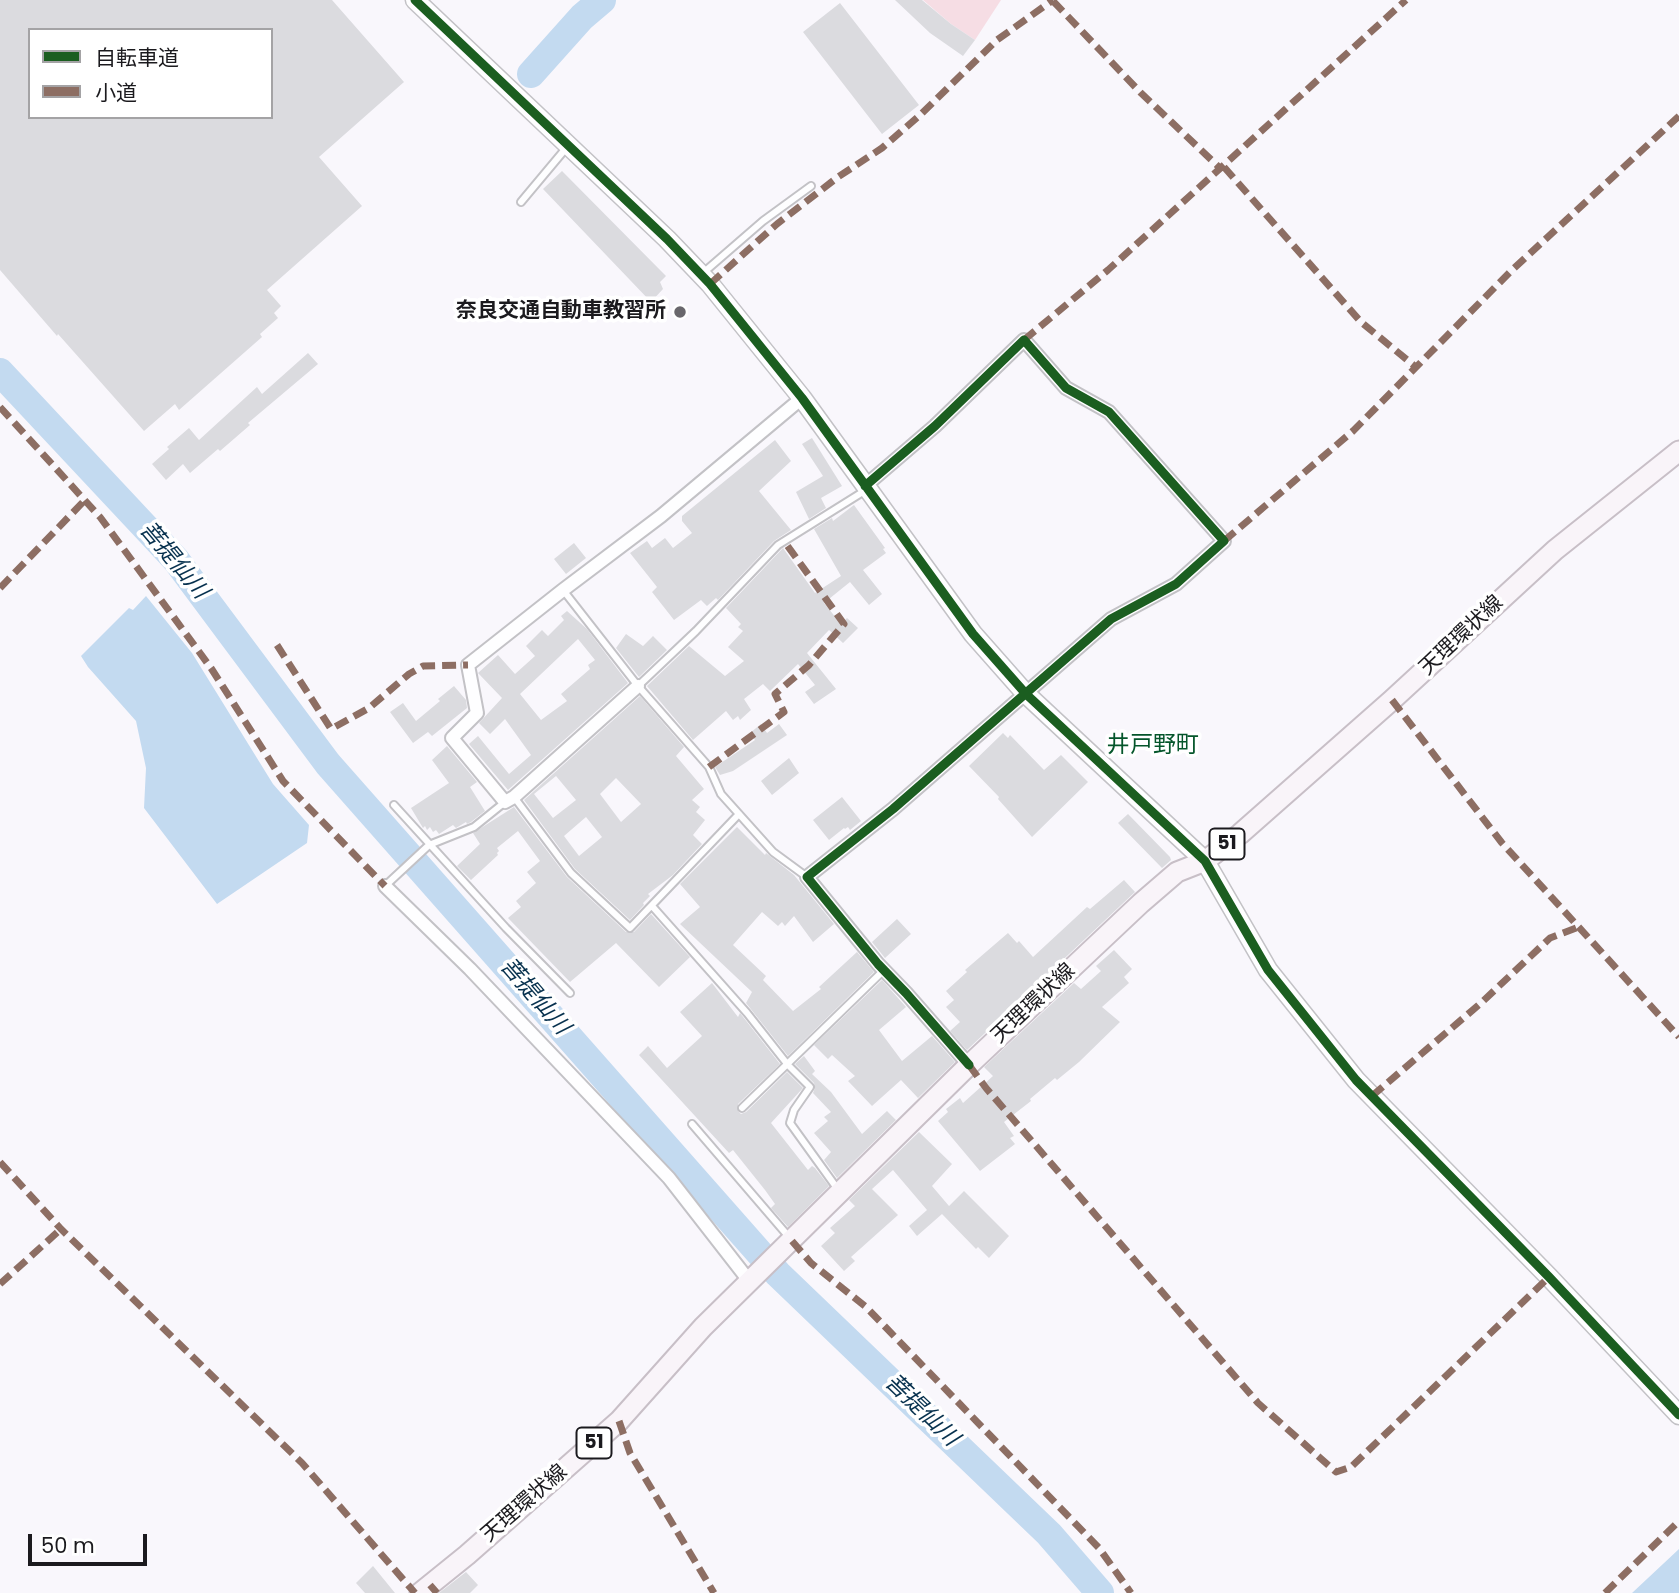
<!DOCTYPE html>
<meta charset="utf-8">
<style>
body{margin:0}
#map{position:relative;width:1679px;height:1593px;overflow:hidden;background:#f9f7fc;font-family:Poppins,"Noto Sans JP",sans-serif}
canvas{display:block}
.legend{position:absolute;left:28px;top:28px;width:245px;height:91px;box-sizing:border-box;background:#fff;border:2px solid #a4a3a5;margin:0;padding:9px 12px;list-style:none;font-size:21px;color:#1b1a1e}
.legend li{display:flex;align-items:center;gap:14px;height:35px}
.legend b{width:35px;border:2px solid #a4a3a5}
.scale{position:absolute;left:28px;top:1534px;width:119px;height:32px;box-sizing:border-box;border:4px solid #1b1a1e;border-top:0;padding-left:9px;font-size:21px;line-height:24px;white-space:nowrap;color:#1b1a1e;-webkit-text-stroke:5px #fff;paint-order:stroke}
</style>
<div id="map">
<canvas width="1679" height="1593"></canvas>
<ul class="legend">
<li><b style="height:9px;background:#1b5e20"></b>自転車道</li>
<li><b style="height:9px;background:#8d6e63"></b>小道</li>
</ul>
<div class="scale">50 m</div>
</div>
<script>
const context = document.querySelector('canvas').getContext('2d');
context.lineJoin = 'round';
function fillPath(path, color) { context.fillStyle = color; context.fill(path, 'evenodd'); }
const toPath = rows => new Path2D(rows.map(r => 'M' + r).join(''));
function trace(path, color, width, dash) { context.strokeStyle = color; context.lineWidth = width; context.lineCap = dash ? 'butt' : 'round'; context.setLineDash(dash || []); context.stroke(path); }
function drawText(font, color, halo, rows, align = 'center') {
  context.font = font + ' Poppins,"Noto Sans JP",sans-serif'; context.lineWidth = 7; context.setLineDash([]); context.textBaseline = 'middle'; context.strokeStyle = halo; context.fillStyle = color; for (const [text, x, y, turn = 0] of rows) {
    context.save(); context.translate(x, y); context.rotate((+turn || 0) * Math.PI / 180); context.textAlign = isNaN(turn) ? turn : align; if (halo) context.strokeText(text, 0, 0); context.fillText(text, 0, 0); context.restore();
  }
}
const green = toPath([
 [923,0,1001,0,975,40,951,24]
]);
const water = toPath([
 [146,596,192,653,273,784,309,825,307,843,217,904,144,808,146,768,136,721,88,667,81,656,129,608,133,610],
 [1679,1549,1679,1593,1632,1593]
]);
const river = toPath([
 [531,74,582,17,602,0],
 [0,372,176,560,328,764,778,1274,1049,1534,1100,1593]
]);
const building = toPath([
 [0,0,332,0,404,82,319,157,362,206,267,290,281,306,274,313,278,318,260,334,262,337,179,410,175,404,144,431,58,334,57,336,0,270],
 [30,30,271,30,271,117,30,117],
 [895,0,922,0,951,24,975,40,963,56,930,33],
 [840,3,919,105,882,134,803,32],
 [562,171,666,276,660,282,663,289,651,302,543,189],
 [308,353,318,364,248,423,250,425,220,451,218,449,190,473,183,464,166,480,152,464,169,449,167,447,189,428,199,440,257,387,262,394],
 [812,438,842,486,821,498,826,508,809,519,796,492,823,476,802,444],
 [775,440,791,461,759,491,791,530,774,541,718,600,716,598,707,606,701,600,674,620,652,592,657,587,630,553,647,541,652,548,665,538,673,548,692,533,682,521,682,516],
 [854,505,885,548,883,549,886,553,863,570,882,594,869,605,850,582,824,603,841,624,847,618,858,628,843,643,829,630,807,653,836,689,814,704,805,692,815,685,798,664,770,691,763,684,744,699,751,710,740,720,738,716,733,720,726,711,693,740,647,686,689,646,725,676,744,661,728,647,743,631,738,627,741,624,726,608,783,548,815,593,841,576,814,529,832,518,833,521],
 [574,543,586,558,566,574,554,559],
 [567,611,587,629,628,683,508,790,469,744,478,736,509,774,531,755,505,719,490,734,479,723,502,698,478,673,498,655,515,674,535,656,526,646,542,630,548,636,564,620,561,616],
 [578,639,595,660,588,665,590,669,561,694,567,701,541,720,520,694],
 [626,634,643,646,653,636,667,650,639,677,616,648],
 [454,686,466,700,467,708,432,736,428,732,413,743,390,712,403,703,416,721,440,701,438,699],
 [640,696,684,747,676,756,704,789,692,800,700,807,696,812,705,820,693,835,702,844,673,875,648,894,650,896,643,903,644,905,630,920,575,869,524,800],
 [556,776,576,800,553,818,534,794],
 [616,778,641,804,621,822,600,794],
 [586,817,602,837,579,856,564,836],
 [761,724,767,733,779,724,787,735,733,771,720,775,715,767,755,740,750,733],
 [1003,733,1008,738,1010,735,1044,770,1061,755,1088,782,1032,837,998,799,999,797,969,766],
 [447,746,477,782,470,787,485,811,471,822,467,824,466,822,456,828,453,825,439,834,436,830,433,832,430,827,427,830,425,826,423,828,411,808,449,783,432,760],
 [789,758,799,773,772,795,761,781],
 [842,797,861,821,850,830,848,827,845,829,844,828,829,840,813,820],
 [514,807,567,877,626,932,634,932,651,914,690,957,659,987,616,943,570,982,508,918,521,907,516,901,536,883,527,872,540,861,518,831,497,848,499,851,497,853,498,855,471,880,457,866,480,844,473,833],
 [1128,814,1170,857,1171,860,1162,868,1118,823],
 [737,827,765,855,766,853,794,875,834,924,813,942,794,916,785,926,782,922,778,926,762,912,733,945,766,976,763,980,793,1011,821,989,819,987,857,952,874,972,788,1056,746,1003,752,992,680,924,700,907,680,884],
 [1124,880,1135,892,967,1050,950,1031,960,1022,946,1007,954,1000,946,991,967,972,965,970,1008,933,1017,943,1019,941,1033,957,1087,907,1090,909],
 [897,919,911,934,885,958,872,942],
 [1114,950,1132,969,1124,977,1129,983,1102,1007,1120,1022,1079,1062,1057,1080,1055,1078,1030,1099,1031,1101,1004,1122,1014,1136,1010,1138,1015,1144,980,1171,938,1121,948,1112,946,1109,960,1098,963,1103,993,1076,984,1067,1074,983,1081,989,1101,971,1096,966],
 [882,980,906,1007,879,1030,902,1061,932,1036,955,1062,918,1098,901,1080,872,1106,848,1081,855,1076,832,1055,828,1059,814,1045],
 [712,983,738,1017,740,1013,780,1064,738,1104,738,1111,741,1114,746,1112,787,1072,803,1088,771,1123,808,1170,812,1166,815,1168,829,1186,788,1227,771,1208,775,1204,765,1190,733,1150,729,1153,639,1055,648,1046,667,1068,702,1036,680,1012],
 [804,1056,815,1071,812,1074,831,1092,862,1134,887,1111,896,1120,837,1178,824,1160,831,1152,814,1133,828,1121,824,1117,831,1112,813,1093,815,1088,814,1083,795,1064],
 [919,1132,952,1164,932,1186,949,1206,964,1191,1009,1236,989,1258,978,1247,976,1249,942,1214,917,1236,909,1226,927,1210,893,1170,872,1189,898,1215,851,1257,855,1261,844,1271,821,1246,835,1233,830,1228,855,1206,849,1200],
 [373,1566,395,1593,365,1593,356,1583],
 [466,1572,478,1585,470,1593,439,1593]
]);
const lane = toPath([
 [521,202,567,147],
 [703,273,763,221,811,186],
 [563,590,638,686,709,767,721,794,773,852,807,877],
 [638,686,696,631,778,545,866,490],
 [514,797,571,873,630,928,739,814],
 [394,805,506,928,570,993],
 [385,886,429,845,474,827,505,802],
 [652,906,747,1013,788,1065,810,1087,794,1110,790,1123,839,1191],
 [742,1108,884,970],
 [692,1124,789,1237]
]);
const street = toPath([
 [865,486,935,426,1024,340,1066,388,1109,412,1224,541,1176,584,1111,619,893,809,807,877,878,964,906,993,969,1065],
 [638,686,514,797,505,802,452,738,477,713,468,665,563,590,661,516,802,398],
 [385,886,470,969,669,1178,750,1282]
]);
const secondary = toPath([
 [415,0,667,239,710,284,802,398,973,634,1026,694,1205,861,1268,970,1356,1080,1549,1277,1679,1415]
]);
const primary = toPath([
 [420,1593,467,1555,619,1421,703,1327,969,1065,1141,903,1177,872,1205,861,1240,834,1392,700,1555,550,1679,451]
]);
const quiet = toPath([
 [1053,1,1141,93,1221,169],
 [1224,167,1361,322,1417,368],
 [710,284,777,224,838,177,882,148,919,116,997,40,1053,0],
 [1024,340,1108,270,1406,0],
 [0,407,100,517,211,668,283,781,385,886],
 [1224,541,1353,431,1511,271,1679,116],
 [0,588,85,500],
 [277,645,331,729,369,708,409,674,423,666,468,665],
 [1392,700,1502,843,1679,1037],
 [709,767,784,712,775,694,809,665,844,624,784,541],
 [969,1065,986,1088,1258,1403,1336,1472,1351,1467,1549,1277],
 [1372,1096,1481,1003,1550,938,1579,927],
 [0,1162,61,1229,302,1463,415,1593],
 [792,1241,811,1263,866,1307,1099,1548,1131,1593],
 [0,1284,61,1229],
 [619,1421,630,1453,714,1593],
 [430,1585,437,1593],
 [1605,1593,1679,1521]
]);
const cycleway = toPath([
 [415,0,667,239,710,284,802,398,973,634,1026,694,1205,861,1268,970,1356,1080,1549,1277,1679,1415],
 [865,486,935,426,1024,340,1066,388,1109,412,1224,541,1176,584,1111,619,893,809,807,877,878,964,906,993,969,1065]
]);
const markers = [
 [680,312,7,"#69676c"]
];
const shields = [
 [1227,844,35],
 [594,1443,35]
];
const shieldNames = [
 ["51",1227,844],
 ["51",594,1443]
];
const poiNames = [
 ["奈良交通自動車教習所",666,312]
];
const streetNames = [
 ["天理環状線",1462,636,-43],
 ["天理環状線",1034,1004,-43],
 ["天理環状線",525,1504,-41]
];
const waterNames = [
 ["菩提仙川",173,561,50],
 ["菩提仙川",534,997,49],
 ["菩提仙川",921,1411,44]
];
const neighbourhoodNames = [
 ["井戸野町",1153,746]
];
fillPath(green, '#f6dde4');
fillPath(water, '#c3daf0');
trace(river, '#c3daf0', 28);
fillPath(building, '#dbdbdf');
trace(lane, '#c3c2c6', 10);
trace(street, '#c3c2c6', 16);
trace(secondary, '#c3c2c6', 21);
trace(primary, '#c8bfc7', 23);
trace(lane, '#fefeff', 6);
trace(street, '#fefeff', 12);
trace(secondary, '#fefeff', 18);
trace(primary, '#f9f4f9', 19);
trace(quiet, '#8d6e63', 7, [14, 7]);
trace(cycleway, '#1b5e20', 9);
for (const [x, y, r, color] of markers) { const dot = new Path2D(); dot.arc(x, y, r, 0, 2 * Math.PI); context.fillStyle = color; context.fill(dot); trace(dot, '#fff', 2.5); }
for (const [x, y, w] of shields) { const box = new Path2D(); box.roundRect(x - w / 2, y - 15.5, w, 31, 5); context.fillStyle = '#fff'; context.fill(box); trace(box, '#1b1a1e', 2); }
drawText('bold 19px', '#1b1a1e', null, shieldNames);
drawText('bold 21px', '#1b1a1e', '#fff', poiNames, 'right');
drawText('21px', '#1b1a1e', '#fff', streetNames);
drawText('italic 23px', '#07314e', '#fff', waterNames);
drawText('23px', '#05562b', '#fff', neighbourhoodNames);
</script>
